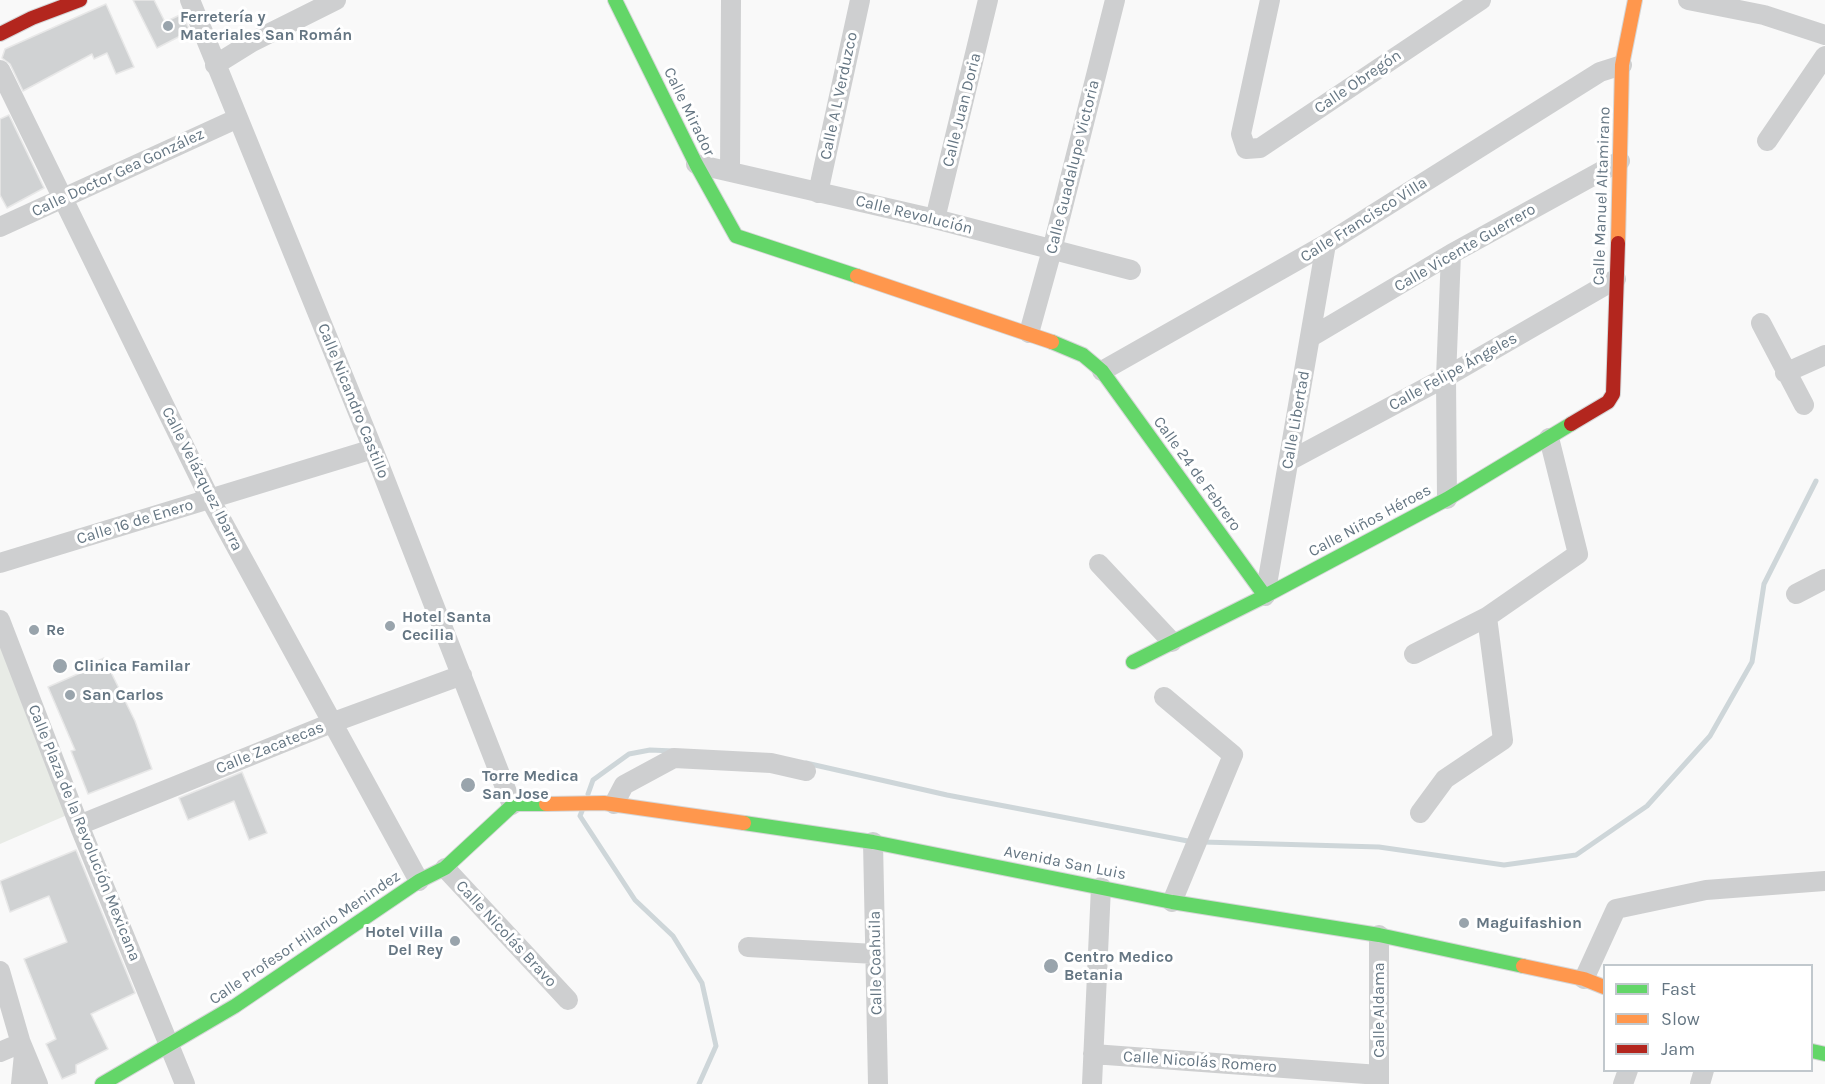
<!DOCTYPE html>
<meta charset="utf-8">
<style>
body{margin:0}
#map{position:relative;width:1825px;height:1084px;overflow:hidden;background:#f9f9f9;font-family:Karla,sans-serif}
canvas{display:block}
.legend{position:absolute;left:1603px;top:964px;width:210px;height:108px;box-sizing:border-box;background:#fff;border:2px solid #c1c8cd;margin:0;padding:8px 10px;list-style:none;font-size:18px;color:#657683}
.legend li{display:flex;align-items:center;gap:12px;height:30px}
.legend b{width:30px;border:2px solid #c1c8cd}
</style>
<div id="map">
<canvas width="1825" height="1084"></canvas>
<ul class="legend">
<li><b style="height:8px;background:#63d668"></b>Fast</li>
<li><b style="height:8px;background:#ff974d"></b>Slow</li>
<li><b style="height:8px;background:#b3261e"></b>Jam</li>
</ul>
</div>
<script>
const context = document.querySelector('canvas').getContext('2d');
context.lineJoin = 'round';
function fillPath(path, color) { context.fillStyle = color; context.fill(path, 'evenodd'); }
const toPath = rows => new Path2D(rows.map(r => 'M' + r).join(''));
function trace(path, color, width, dash) { context.strokeStyle = color; context.lineWidth = width; context.lineCap = dash ? 'butt' : 'round'; context.setLineDash(dash || []); context.stroke(path); }
function drawText(font, color, halo, rows, align = 'center') {
  context.font = font + ' Karla,sans-serif'; context.lineWidth = 6; context.setLineDash([]); context.textBaseline = 'middle'; context.strokeStyle = halo; context.fillStyle = color; for (const [text, x, y, turn = 0] of rows) {
    context.save(); context.translate(x, y); context.rotate((+turn || 0) * Math.PI / 180); context.textAlign = isNaN(turn) ? turn : align; if (halo) context.strokeText(text, 0, 0); context.fillText(text, 0, 0); context.restore();
  }
}
const green = toPath([
 [0,637,74,812,0,844]
]);
const stream = toPath([
 [806,763,947,795,1193,842],
 [588,794,593,780,629,754,650,750,674,751],
 [582,811,580,816,635,900,673,936,702,983,716,1046,699,1084],
 [1203,842,1379,847,1504,865,1576,855,1647,806,1710,736,1752,662,1764,584,1816,481]
]);
const building = toPath([
 [133,0,154,0,165,22,182,14,190,31,157,48,133,0],
 [106,4,134,67,116,74,107,53,94,59,92,54,23,91,10,64,2,58,5,49,106,4],
 [9,115,44,188,7,208,0,195,0,119,9,115],
 [104,658,135,721,152,769,88,794,71,751,75,750,48,687,80,673,78,670,104,658],
 [242,772,267,833,249,840,234,801,188,820,179,798,242,772],
 [76,850,135,993,91,1014,108,1049,76,1065,76,1073,62,1079,46,1044,56,1039,24,959,67,942,49,896,10,912,0,881,76,850]
]);
const street = toPath([
 [190,0,373,449,512,805],
 [1270,0,1241,134,1246,149,1260,148,1481,0],
 [1688,0,1764,15,1825,35],
 [215,65,252,42,336,0],
 [0,70,210,499,419,881],
 [1767,141,1825,56],
 [696,164,935,219,1131,270],
 [730,171,731,0],
 [818,193,860,0],
 [935,219,988,0],
 [0,227,236,119],
 [1761,323,1804,405],
 [1029,333,1052,250,1115,0],
 [1311,337,1451,254,1620,161],
 [1102,371,1326,244,1600,72,1622,65],
 [1785,373,1825,355],
 [1289,461,1446,377,1616,279],
 [1447,499,1446,377,1451,254],
 [0,563,373,449],
 [1099,564,1172,642],
 [1796,594,1825,579],
 [1265,596,1326,244],
 [0,620,79,825,185,1084],
 [1414,654,1487,617,1578,554,1549,438],
 [1164,697,1233,755,1172,902],
 [614,804,624,785,674,758,771,763,806,771],
 [1420,813,1445,779,1503,740,1487,617],
 [79,825,334,722,462,675],
 [873,842,878,1084],
 [445,868,568,1000],
 [1379,935,1379,1084],
 [748,947,875,954],
 [0,971,24,1054,21,1084],
 [1584,979,1616,909,1706,890,1825,881],
 [0,1052,21,1043,38,1084],
 [1093,1054,1379,1075],
 [1092,1084,1101,887],
 [1623,1084,1628,1070],
 [1700,1084,1704,1070]
]);
const fast = toPath([
 [615,0,696,164,736,236,857,276],
 [1052,342,1083,355,1102,371,1265,596],
 [1133,662,1265,596,1447,499,1571,424],
 [744,823,873,842,1172,902,1379,935,1523,966],
 [1812,1051,1825,1054],
 [102,1084,235,1006,419,881,445,868,514,804,546,804]
]);
const slow = toPath([
 [1618,243,1622,65,1635,0],
 [857,276,1052,342],
 [546,804,604,803,744,823],
 [1523,966,1584,979,1604,987]
]);
const jam = toPath([
 [0,34,32,18,80,0],
 [1571,424,1608,402,1613,394,1618,243]
]);
const markers = [
 [168,26,6,"#99a4ac"],
 [390,626,6,"#99a4ac"],
 [34,630,6,"#99a4ac"],
 [60,666,8,"#99a4ac"],
 [70,695,6,"#99a4ac"],
 [468,785,8,"#99a4ac"],
 [1464,923,6,"#99a4ac"],
 [455,941,6,"#99a4ac"],
 [1051,966,8,"#99a4ac"]
];
const poiNames = [
 ["Ferretería y",180,17],
 ["Materiales San Román",180,35],
 ["Hotel Santa",402,617],
 ["Cecilia",402,635],
 ["Re",46,630],
 ["Clinica Familar",74,666],
 ["San Carlos",82,695],
 ["Torre Medica",482,776],
 ["San Jose",482,794],
 ["Maguifashion",1476,923],
 ["Hotel Villa",443,932,"right"],
 ["Del Rey",443,950,"right"],
 ["Centro Medico",1064,957],
 ["Betania",1064,975]
];
const streetNames = [
 ["Calle Obregón",1358,82,-34],
 ["Calle A L Verduzco",839,96,-78],
 ["Calle Juan Doria",962,110,-76],
 ["Calle Mirador",689,112,64],
 ["Calle Guadalupe Victoria",1073,167,-76],
 ["Calle Doctor Gea González",118,173,-25],
 ["Calle Manuel Altamirano",1602,196,-88],
 ["Calle Revolución",914,215,14],
 ["Calle Francisco Villa",1364,220,-32],
 ["Calle Vicente Guerrero",1465,248,-30],
 ["Calle Felipe Ángeles",1453,372,-29],
 ["Calle Nicandro Castillo",353,401,68],
 ["Calle Libertad",1296,420,-80],
 ["Calle 24 de Febrero",1197,474,54],
 ["Calle Velázquez Ibarra",202,479,63],
 ["Calle Niños Héroes",1370,521,-28],
 ["Calle 16 de Enero",135,522,-17],
 ["Calle Zacatecas",270,748,-22],
 ["Calle Plaza de la Revolución Mexicana",84,833,68],
 ["Avenida San Luis",1065,863,11],
 ["Calle Nicolás Bravo",506,934,47],
 ["Calle Profesor Hilario Menindez",305,938,-34],
 ["Calle Coahuila",876,963,-91],
 ["Calle Aldama",1379,1010,-90],
 ["Calle Nicolás Romero",1200,1062,4]
];
fillPath(green, '#e8ebe6');
trace(stream, '#ced6d9', 5);
fillPath(building, '#d0d2d3');
trace(building, '#e8e8e8', 1.5);
trace(fast, '#d5d6d7', 16);
trace(slow, '#d5d6d7', 16);
trace(jam, '#d5d6d7', 16);
trace(street, '#cecfd0', 20);
trace(fast, '#63d668', 14);
trace(slow, '#ff974d', 14);
trace(jam, '#b3261e', 14);
for (const [x, y, r, color] of markers) { const dot = new Path2D(); dot.arc(x, y, r, 0, 2 * Math.PI); context.fillStyle = color; context.fill(dot); trace(dot, '#fff', 2); }
drawText('bold 16px', '#657683', '#fff', poiNames, 'left');
drawText('16px', '#657683', '#fff', streetNames);
</script>
